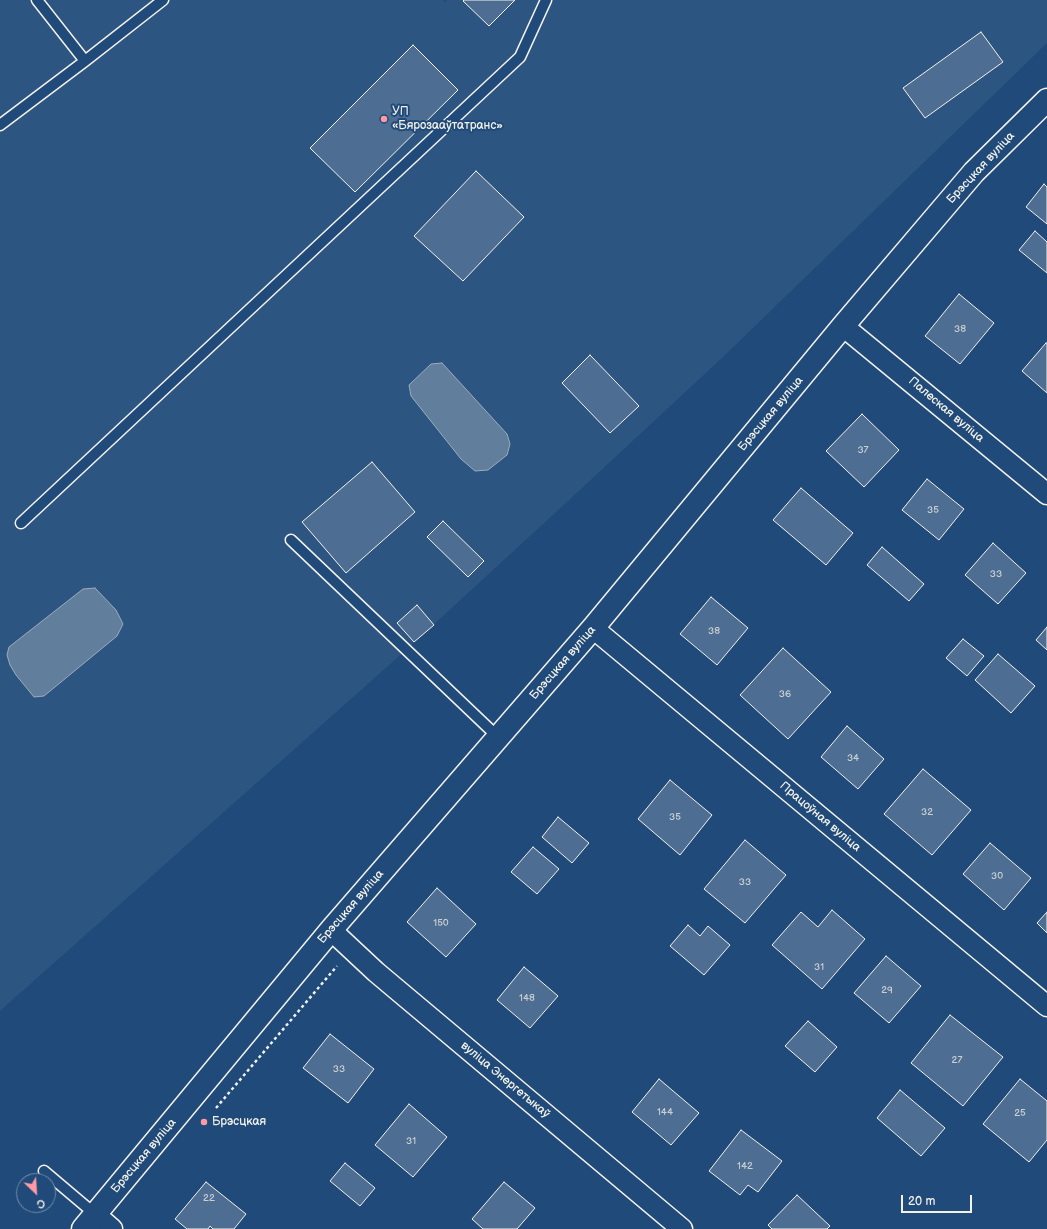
<!DOCTYPE html>
<meta charset="utf-8">
<style>
body{margin:0}
#map{position:relative;width:1047px;height:1229px;overflow:hidden;background:#1f4a7a;font-family:"Balsamiq Sans",sans-serif}
canvas{display:block}
.north{position:absolute;left:16px;top:1173px;width:40px;height:40px;box-sizing:border-box;background:#1f4a7a;border:1px solid #748da6;border-radius:50%;rotate:155deg;font-size:11px;font-weight:700;line-height:16px;text-align:center;color:#f4f1e8}
.north::after{content:'';display:block;margin:auto;width:14px;height:18px;background:#ff9aa2;clip-path:polygon(50% 0,100% 100%,50% 72%,0 100%)}
.scale{position:absolute;left:901px;top:1195px;width:71px;height:18px;box-sizing:border-box;border:2px solid #f4f1e8;border-top:0;padding-left:5px;font-size:12px;line-height:14px;white-space:nowrap;color:#f4f1e8;-webkit-text-stroke:3px #1f4a7a;paint-order:stroke}
</style>
<div id="map">
<canvas width="1047" height="1229"></canvas>
<div class="north">С</div>
<div class="scale">20 m</div>
</div>
<script>
const context = document.querySelector('canvas').getContext('2d');
context.lineJoin = 'round';
function fillPath(path, color) { context.fillStyle = color; context.fill(path, 'evenodd'); }
const toPath = rows => new Path2D(rows.map(r => 'M' + r).join(''));
function trace(path, color, width, dash) { context.strokeStyle = color; context.lineWidth = width; context.lineCap = dash ? 'butt' : 'round'; context.setLineDash(dash || []); context.stroke(path); }
function drawText(font, color, halo, rows, align = 'center') {
  context.font = font + ' "Balsamiq Sans",sans-serif'; context.lineWidth = 4; context.setLineDash([]); context.textBaseline = 'middle'; context.strokeStyle = halo; context.fillStyle = color; for (const [text, x, y, turn = 0] of rows) {
    context.save(); context.translate(x, y); context.rotate((+turn || 0) * Math.PI / 180); context.textAlign = isNaN(turn) ? turn : align; if (halo) context.strokeText(text, 0, 0); context.fillText(text, 0, 0); context.restore();
  }
}
const built = toPath([
 [0,0,443,0,445,2,447,0,1047,0,1047,43,722,358,555,513,406,650,0,1011]
]);
const water = toPath([
 [442,363,507,434,510,444,507,455,488,470,475,471,461,459,411,396,409,385,431,364,442,363],
 [95,588,116,610,123,624,117,636,44,696,34,697,16,675,10,665,7,655,9,647,83,589,95,588]
]);
const building = toPath([
 [464,0,515,0,489,26,463,1,464,0],
 [981,32,1003,62,925,118,903,88,981,32],
 [413,45,458,90,355,192,310,148,413,45],
 [476,171,524,217,463,281,414,236,476,171],
 [1044,184,1047,187,1047,224,1026,207,1044,184],
 [1035,231,1047,242,1047,273,1019,250,1035,231],
 [959,294,994,323,960,364,925,336,959,294],
 [1046,343,1047,343,1047,393,1022,371,1046,343],
 [590,355,639,406,610,433,562,383,590,355],
 [862,414,899,450,864,487,826,451,862,414],
 [372,462,415,512,346,573,302,522,372,462],
 [927,479,964,509,939,540,902,510,927,479],
 [801,488,853,533,826,565,773,520,801,488],
 [443,521,484,561,468,577,427,537,443,521],
 [993,543,1026,573,998,604,965,575,993,543],
 [882,547,924,584,909,601,867,565,882,547],
 [711,597,748,628,717,665,680,634,711,597],
 [417,605,434,625,414,642,397,623,417,605],
 [1047,627,1047,650,1036,640,1047,627],
 [963,639,984,656,967,676,946,658,963,639],
 [783,648,831,692,788,739,740,695,783,648],
 [998,654,1035,686,1011,713,975,680,998,654],
 [847,726,884,759,858,789,821,757,847,726],
 [923,769,971,810,932,855,884,814,923,769],
 [670,780,712,815,680,855,638,819,670,780],
 [558,817,589,843,572,863,542,837,558,817],
 [745,840,786,875,745,923,704,889,745,840],
 [990,843,1031,878,1004,910,963,874,990,843],
 [533,847,559,869,537,894,511,872,533,847],
 [437,888,476,924,446,957,407,922,437,888],
 [832,910,865,939,822,989,772,945,801,912,818,927,832,910],
 [1047,912,1047,933,1037,923,1047,912],
 [688,925,700,936,708,926,730,945,704,975,670,946,688,925],
 [886,956,921,986,889,1023,854,993,886,956],
 [524,967,558,996,530,1028,497,1000,524,967],
 [950,1015,1003,1057,963,1106,911,1063,950,1015],
 [808,1021,837,1047,815,1072,785,1046,808,1021],
 [330,1034,374,1069,348,1103,303,1068,330,1034],
 [659,1079,699,1113,671,1145,632,1112,659,1079],
 [1020,1079,1047,1101,1047,1140,1029,1162,983,1124,1020,1079],
 [900,1090,945,1128,921,1156,877,1118,900,1090],
 [409,1104,447,1137,413,1177,375,1145,409,1104],
 [741,1130,782,1161,758,1192,748,1185,740,1195,709,1171,741,1130],
 [345,1163,375,1188,360,1206,330,1181,345,1163],
 [206,1182,246,1214,234,1229,213,1229,210,1226,208,1229,187,1229,175,1219,206,1182],
 [504,1182,535,1208,517,1229,483,1229,472,1219,504,1182],
 [797,1195,830,1226,827,1229,772,1229,768,1225,797,1195]
]);
const path = toPath([
 [216,1108,337,966]
]);
const lane = toPath([
 [37,0,85,61],
 [0,125,85,61,163,0],
 [21,523,520,57,546,0],
 [291,540,499,738],
 [44,1171,96,1215]
]);
const street = toPath([
 [843,326,1047,494],
 [593,628,1047,1006],
 [331,930,376,972,682,1229],
 [96,1215,112,1229]
]);
const secondary = toPath([
 [83,1229,331,930,593,628,843,326,974,172,1047,100]
]);
const markers = [
 [384,119,4,"#ff9aa2"],
 [204,1122,4,"#ff9aa2"]
];
const numberNames = [
 ["38",960,329],
 ["37",863,450],
 ["35",933,510],
 ["33",996,574],
 ["38",714,631],
 ["36",785,694],
 ["34",853,758],
 ["32",927,812],
 ["35",675,817],
 ["30",997,876],
 ["33",745,882],
 ["150",441,923],
 ["31",819,967],
 ["29",887,990],
 ["148",527,998],
 ["27",957,1060],
 ["33",339,1069],
 ["144",665,1112],
 ["25",1020,1113],
 ["31",411,1141],
 ["142",745,1166],
 ["22",209,1198]
];
const poiNames = [
 ["УП",392,112],
 ["«Бярозааўтатранс»",392,126],
 ["Брэсцкая",212,1122]
];
const streetNames = [
 ["Брэсцкая вуліца",981,168,-47],
 ["Палеская вуліца",946,410,40],
 ["Брэсцкая вуліца",771,414,-50],
 ["Брэсцкая вуліца",563,663,-49],
 ["Працоўная вуліца",820,817,40],
 ["Брэсцкая вуліца",351,907,-49],
 ["вуліца Энергетыкаў",505,1080,40],
 ["Брэсцкая вуліца",144,1156,-50]
];
fillPath(built, '#2d5581');
fillPath(water, '#627e9d');
trace(water, '#9cacbb', 1);
fillPath(building, '#4d6e92');
trace(building, '#f4f1e8', 1);
trace(lane, '#f4f1e8', 13);
trace(street, '#f4f1e8', 23);
trace(secondary, '#f4f1e8', 25);
trace(path, '#f4f1e8', 2.5, [3, 3]);
trace(lane, '#1f4a7a', 10);
trace(street, '#1f4a7a', 20);
trace(secondary, '#1f4a7a', 22);
for (const [x, y, r, color] of markers) { const dot = new Path2D(); dot.arc(x, y, r, 0, 2 * Math.PI); context.fillStyle = color; context.fill(dot); trace(dot, '#1f4a7a', 1.5); }
drawText('10px', '#cad0d2', null, numberNames);
drawText('12px', '#f4f1e8', '#1f4a7a', poiNames, 'left');
drawText('12px', '#f4f1e8', '#1f4a7a', streetNames);
</script>
